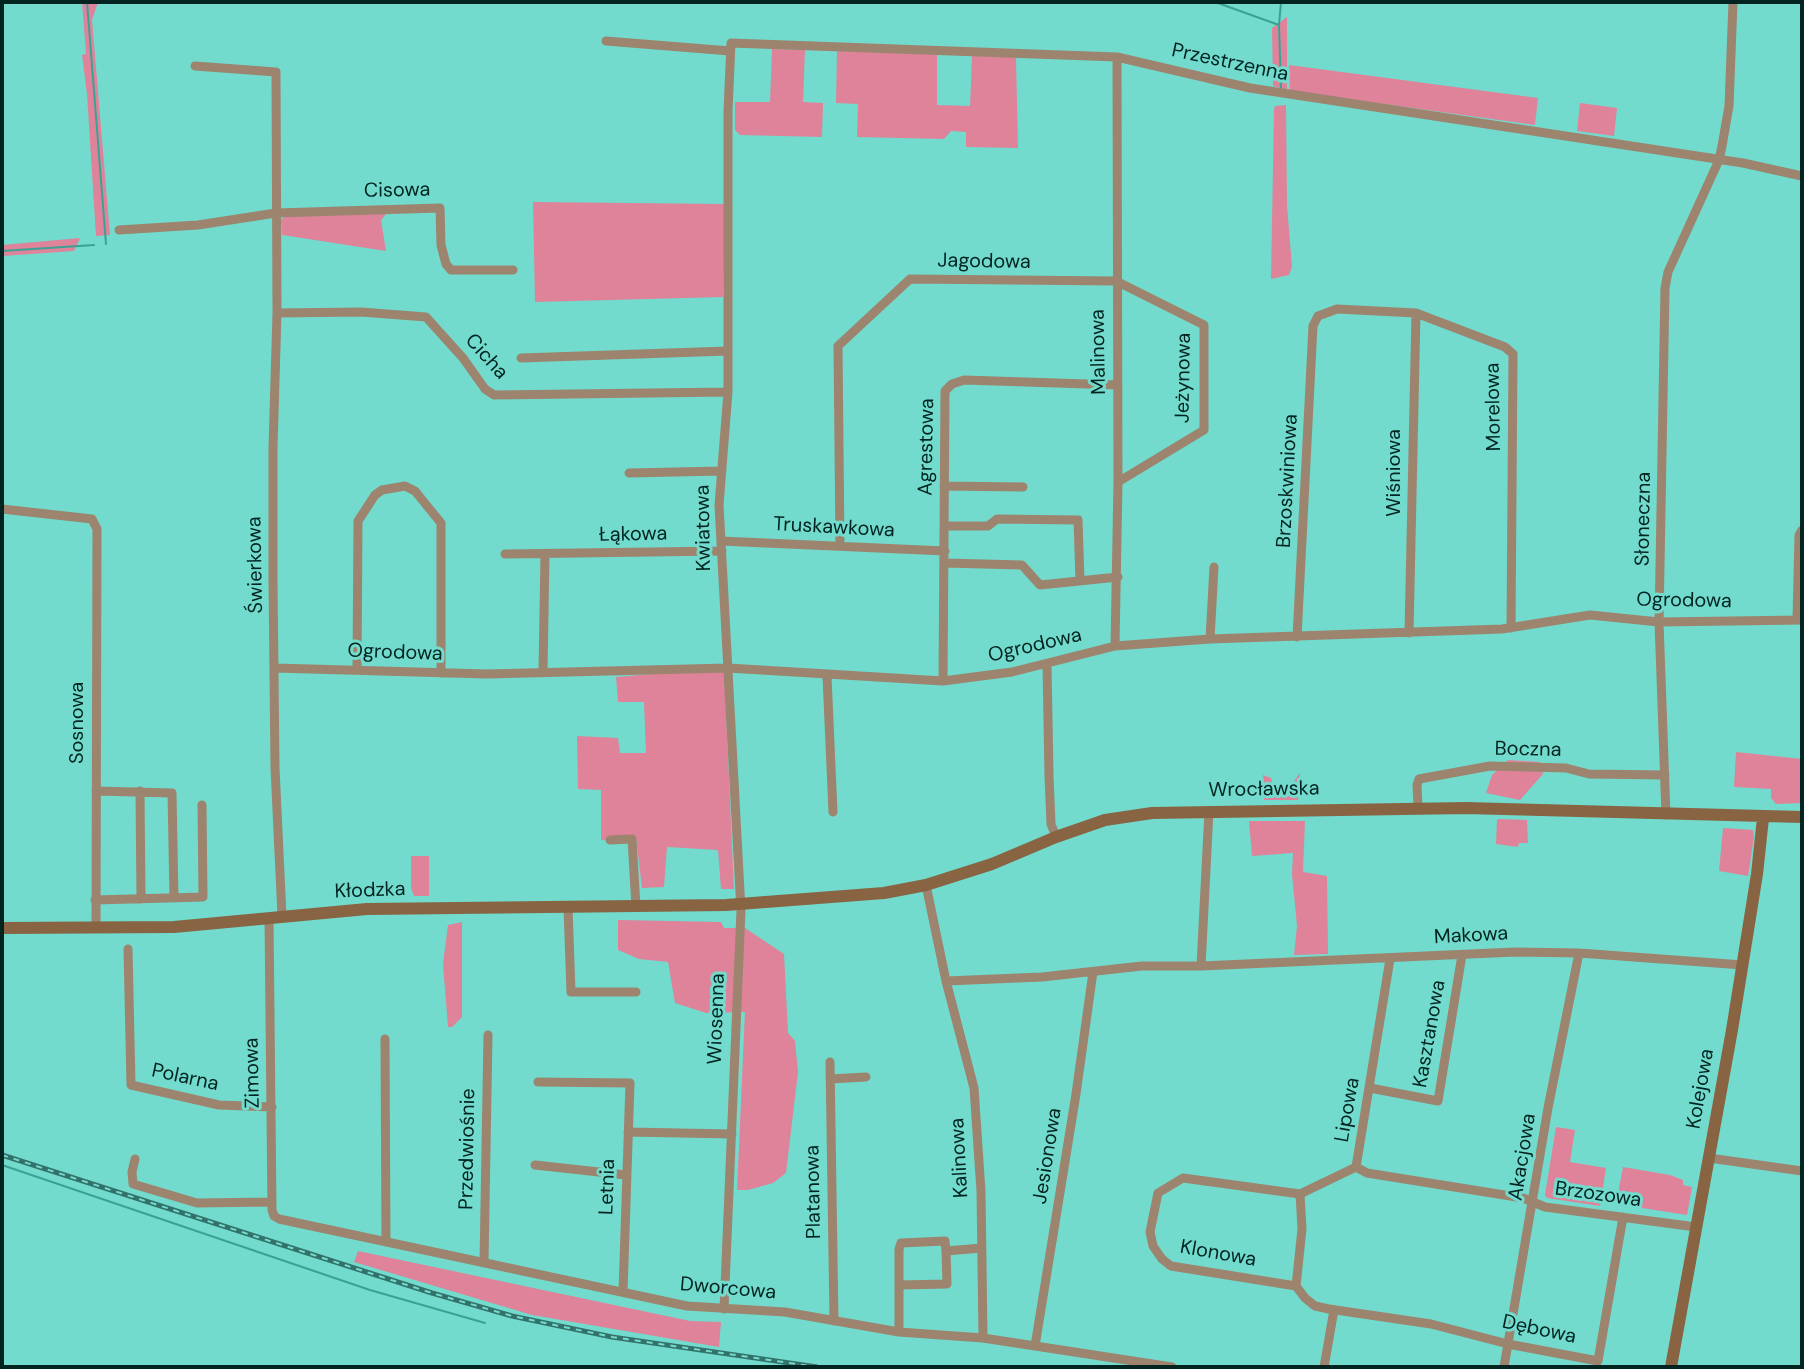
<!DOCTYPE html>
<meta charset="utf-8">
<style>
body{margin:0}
#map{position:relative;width:1804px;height:1369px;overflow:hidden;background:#72dbcd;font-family:"DM Sans",sans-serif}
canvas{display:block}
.frame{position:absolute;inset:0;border:4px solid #022420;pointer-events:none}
</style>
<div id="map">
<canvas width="1804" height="1369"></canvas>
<div class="frame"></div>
</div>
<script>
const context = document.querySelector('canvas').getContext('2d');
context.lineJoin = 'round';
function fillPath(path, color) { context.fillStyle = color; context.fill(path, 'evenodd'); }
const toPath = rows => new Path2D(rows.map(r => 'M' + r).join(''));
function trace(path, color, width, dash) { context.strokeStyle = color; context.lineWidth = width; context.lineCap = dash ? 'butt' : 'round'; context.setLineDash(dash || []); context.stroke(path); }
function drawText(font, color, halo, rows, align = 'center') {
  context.font = font + ' "DM Sans",sans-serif'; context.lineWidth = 6; context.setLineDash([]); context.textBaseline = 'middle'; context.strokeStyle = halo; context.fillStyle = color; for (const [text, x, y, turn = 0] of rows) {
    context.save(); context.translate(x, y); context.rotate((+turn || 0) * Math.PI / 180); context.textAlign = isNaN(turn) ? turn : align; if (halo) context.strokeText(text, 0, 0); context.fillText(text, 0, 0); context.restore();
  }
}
const green = toPath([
 [82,2,98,2,92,20,110,235,96,236,87,94,82,55,86,54],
 [1287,17,1287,90,1273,86,1272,28],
 [772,49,805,50,803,102,823,103,822,137,740,135,735,130,735,102,770,102],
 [837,51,937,54,937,105,970,106,972,56,1016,57,1018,148,966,147,966,132,951,131,944,139,857,137,858,104,836,103],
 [1289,65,1538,98,1535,125,1290,91],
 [1580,103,1617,108,1614,136,1577,131],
 [1286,105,1287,205,1292,267,1289,275,1271,279,1274,110,1275,106],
 [533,202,725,204,723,297,535,302],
 [388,212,381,220,386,251,282,235,281,220,287,215],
 [80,238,74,251,2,256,2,245],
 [724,668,734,889,721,889,718,850,667,847,664,887,642,888,636,838,601,840,601,790,578,789,577,736,618,738,620,753,646,753,644,702,618,702,616,677],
 [1736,752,1802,759,1802,803,1776,804,1771,798,1771,789,1734,787],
 [1508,760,1540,762,1543,774,1520,800,1486,793,1492,775],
 [1300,773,1298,800,1264,800,1263,775,1271,778,1273,785,1291,785],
 [1497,819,1527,820,1528,843,1519,843,1518,847,1496,844],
 [1249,821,1305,821,1303,872,1327,876,1328,954,1294,955,1297,926,1292,874,1293,853,1252,856],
 [1723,828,1753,830,1754,837,1748,876,1719,871],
 [411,856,429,856,429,896,414,896,411,888],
 [618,920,721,922,724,928,745,928,784,954,788,1033,795,1041,798,1072,786,1173,773,1183,748,1190,737,1190,745,1012,706,1013,675,1003,668,962,639,959,618,950],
 [462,922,462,1017,452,1027,448,1027,443,964,448,925],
 [1556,1127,1575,1130,1570,1162,1606,1168,1600,1206,1547,1198,1545,1195],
 [1623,1167,1670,1175,1683,1180,1683,1185,1692,1187,1687,1215,1616,1204],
 [358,1251,690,1321,721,1322,719,1347,532,1315,354,1262]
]);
const stream = toPath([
 [87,2,106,244],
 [1215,2,1279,25,1281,88],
 [1279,25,1281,2],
 [2,251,94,245],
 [2,1165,370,1290,485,1323]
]);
const street = toPath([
 [606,41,730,51],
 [195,66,276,72,277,313,273,448,273,579,275,768,282,916],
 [119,230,198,225,276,213,440,208,441,245,446,264,451,270,513,270],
 [277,313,361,312,426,317,463,358,485,389,494,395,728,392],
 [521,358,728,351],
 [629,473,722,471],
 [944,486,1023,487],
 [2,509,92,519,97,529,96,928],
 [944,526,988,526,997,519,1078,520,1080,581],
 [721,541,945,551],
 [840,546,838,346,910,279,1116,281,1204,325,1204,430,1118,482],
 [505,554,722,551],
 [945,563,1022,565,1040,585,1118,577],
 [1797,620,1799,535,1802,530],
 [1409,633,1416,313],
 [1297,637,1313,326,1318,316,1337,309,1416,313,1505,347,1513,354,1511,628],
 [1210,639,1214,567],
 [1115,646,1118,482,1117,57],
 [1047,664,1049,776,1051,824,1056,837],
 [275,668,487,674,728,668,943,681,1012,672,1115,646,1210,639,1502,629,1590,615,1659,622,1802,620],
 [357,669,358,521,375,495,382,490,405,486,415,491,441,523,441,673],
 [543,672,545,554],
 [827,676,833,812],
 [943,681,945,391,952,384,964,380,1118,385],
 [96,791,172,793,174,898],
 [140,791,141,899],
 [1418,808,1417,785,1419,779,1490,766,1566,768,1589,774,1665,775],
 [1666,815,1659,622,1665,288,1668,272,1719,160,1722,146,1729,106,1733,2],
 [610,840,632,839,636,907],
 [926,885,946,981,1042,977,1142,966,1201,966,1515,952,1579,953,1743,965],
 [95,900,203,897,202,805],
 [568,907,571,992,636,992],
 [269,918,272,1210,274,1216,279,1219,687,1306,785,1312,899,1332,983,1338,1172,1367],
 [128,949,131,1085,219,1105,272,1107],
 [1390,959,1356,1167,1300,1194,1302,1229,1296,1286,1305,1298,1315,1306,1329,1309,1431,1324,1508,1344,1598,1361,1623,1217],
 [1201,966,1209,811],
 [946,981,974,1088,981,1191,983,1338],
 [385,1039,386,1242],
 [830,1062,834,1321],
 [830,1079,866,1077],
 [538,1082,630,1083,623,1292],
 [1370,1088,1438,1101,1462,955],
 [628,1132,732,1134],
 [1709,1158,1802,1171],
 [135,1159,132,1172,133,1184,197,1203,272,1202],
 [535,1165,626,1175],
 [1356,1167,1367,1173,1523,1198,1545,1207,1696,1227],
 [484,1263,488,1035],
 [899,1285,947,1284,946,1251],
 [1296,1286,1171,1266,1162,1259,1153,1246,1150,1232,1158,1193,1183,1178,1300,1194],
 [724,1309,741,910,719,505,728,392,728,111,731,43,1117,57,1250,88,1743,163,1802,176],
 [899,1332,899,1249,901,1243,945,1241,946,1251,982,1248],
 [1035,1346,1076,1094,1093,972],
 [1324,1367,1334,1310],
 [1504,1367,1548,1108,1579,953]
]);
const secondary = toPath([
 [2,928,174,927,367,909,726,905,884,893,926,885,992,864,1056,837,1105,820,1152,813,1466,808,1802,817],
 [1671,1367,1732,1030,1757,874,1763,818]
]);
const rail = toPath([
 [2,1155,432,1293,512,1316,612,1337,817,1367]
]);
const streetNames = [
 ["Przestrzenna",1230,63,12],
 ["Cisowa",397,191,-1],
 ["Jagodowa",984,262,1],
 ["Malinowa",1099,352,-91],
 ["Cicha",486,357,48],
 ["Jeżynowa",1184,378,-89],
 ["Morelowa",1494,407,-91],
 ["Agrestowa",927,447,-89],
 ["Wiśniowa",1395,473,-90],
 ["Brzoskwiniowa",1288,481,-87],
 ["Słoneczna",1644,519,-89],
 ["Kwiatowa",704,528,-91],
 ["Truskawkowa",834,528,3],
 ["Łąkowa",633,535,-1],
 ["Świerkowa",256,565,-91],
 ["Ogrodowa",1684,601,1],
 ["Ogrodowa",1035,646,-13],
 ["Ogrodowa",395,653,2],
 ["Sosnowa",78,723,-90],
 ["Boczna",1528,750,1],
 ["Wrocławska",1264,790,-1],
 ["Kłodzka",370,891,-2],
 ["Makowa",1471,936,-3],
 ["Wiosenna",717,1019,-88],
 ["Kasztanowa",1430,1034,-80],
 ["Zimowa",253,1073,-91],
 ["Polarna",185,1078,12],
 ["Kolejowa",1701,1089,-80],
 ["Lipowa",1348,1110,-80],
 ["Przedwiośnie",468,1149,-89],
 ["Jesionowa",1048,1156,-81],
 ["Akacjowa",1523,1157,-81],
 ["Kalinowa",960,1158,-93],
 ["Letnia",608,1187,-88],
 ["Platanowa",814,1192,-91],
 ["Brzozowa",1598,1195,8],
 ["Klonowa",1218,1254,10],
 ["Dworcowa",728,1289,5],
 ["Dębowa",1539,1330,12]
];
fillPath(green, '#de839a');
trace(stream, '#3aa295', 2);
trace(street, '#9d846e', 9);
trace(secondary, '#886442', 12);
trace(rail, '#32726a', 5);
trace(rail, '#72dbcd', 2, [6]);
drawText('20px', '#022420', '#72dbcd', streetNames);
</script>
